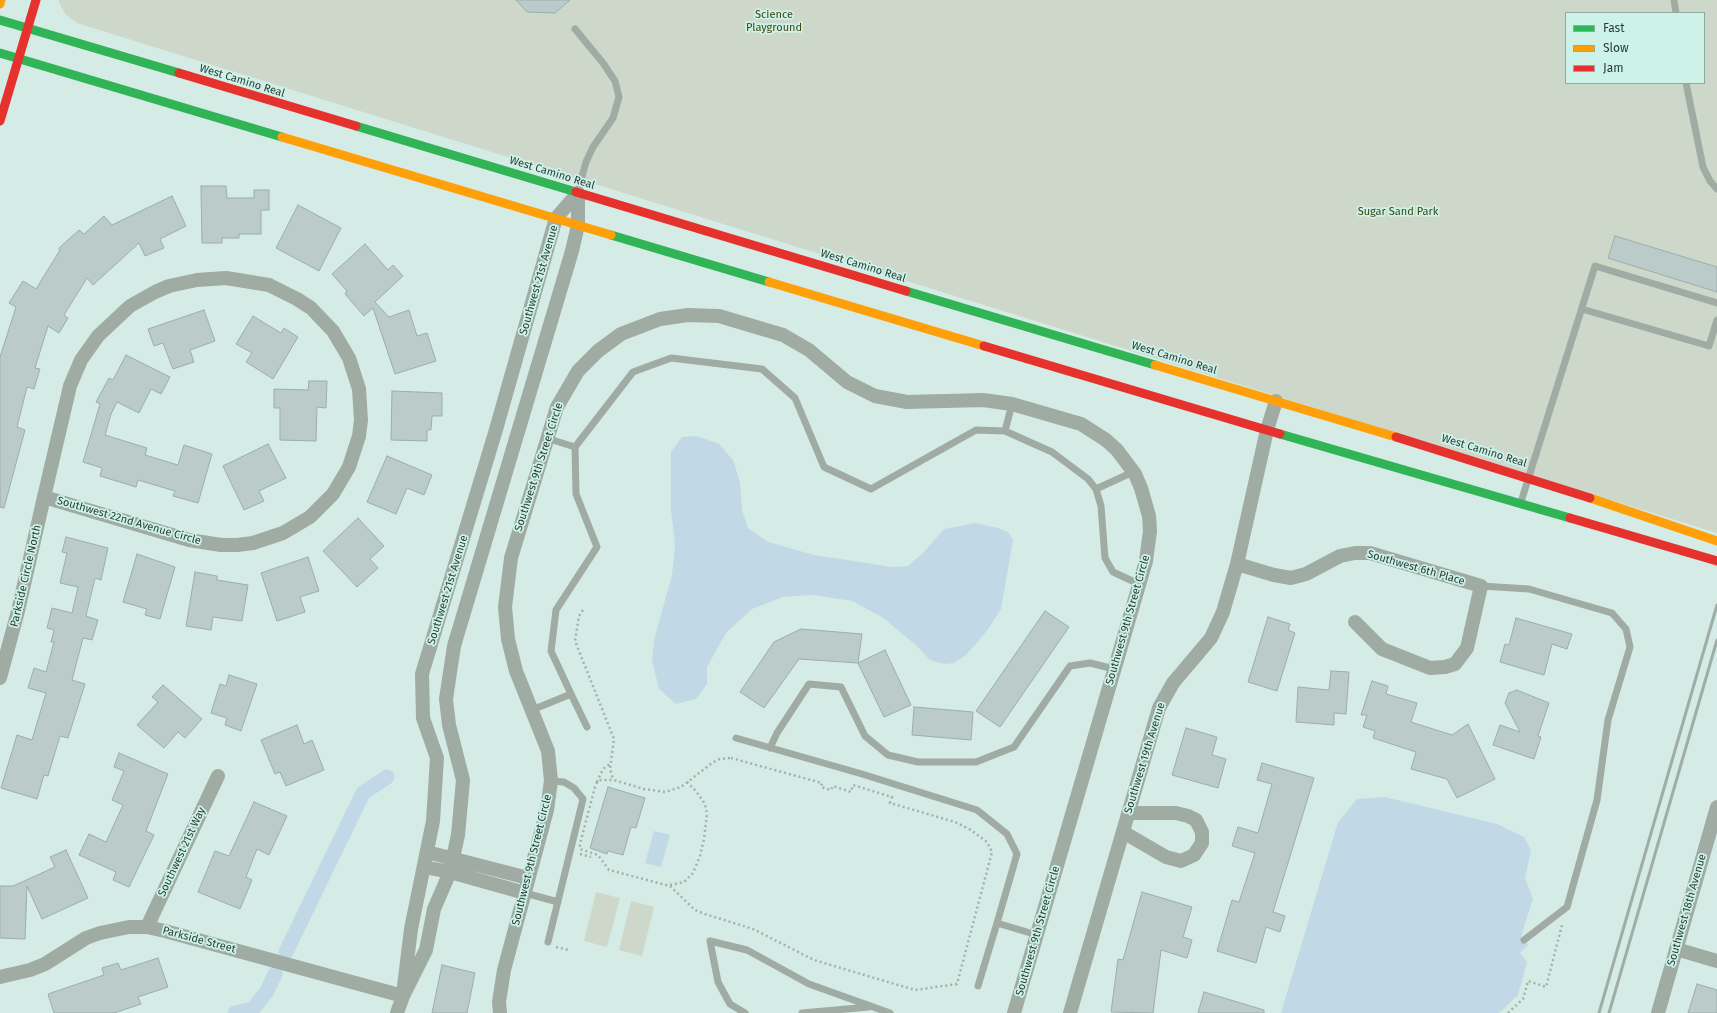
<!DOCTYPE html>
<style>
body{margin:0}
#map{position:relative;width:1717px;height:1013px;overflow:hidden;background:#d5ebe5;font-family:"Fira Sans",sans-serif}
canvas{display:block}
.legend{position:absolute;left:1565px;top:12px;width:140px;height:72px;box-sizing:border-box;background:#cdf3e9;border:1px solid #8da9a2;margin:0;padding:5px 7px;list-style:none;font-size:12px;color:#2c3b37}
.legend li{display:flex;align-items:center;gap:8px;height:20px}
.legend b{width:20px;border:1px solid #8da9a2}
</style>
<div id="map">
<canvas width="1717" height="1013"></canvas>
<ul class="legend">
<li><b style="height:5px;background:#30b455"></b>Fast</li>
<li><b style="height:5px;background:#ff9f0a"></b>Slow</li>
<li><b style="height:5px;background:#e5322d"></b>Jam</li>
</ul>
</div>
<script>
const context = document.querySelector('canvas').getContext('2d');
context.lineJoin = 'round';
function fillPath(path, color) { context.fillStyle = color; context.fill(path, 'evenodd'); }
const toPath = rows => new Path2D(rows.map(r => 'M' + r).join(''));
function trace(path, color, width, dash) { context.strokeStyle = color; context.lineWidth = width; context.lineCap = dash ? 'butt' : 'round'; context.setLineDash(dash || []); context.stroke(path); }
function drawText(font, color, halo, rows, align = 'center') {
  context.font = font + ' "Fira Sans",sans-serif'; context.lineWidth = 3.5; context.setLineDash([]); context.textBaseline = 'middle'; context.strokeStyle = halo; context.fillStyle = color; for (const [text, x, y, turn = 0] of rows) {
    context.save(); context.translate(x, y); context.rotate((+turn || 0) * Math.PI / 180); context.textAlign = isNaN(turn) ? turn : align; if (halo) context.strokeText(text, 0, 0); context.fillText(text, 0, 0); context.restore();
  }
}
const green = toPath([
 [59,0,1717,0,1717,533,77,23,66,15,59,3],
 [1566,13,1704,13,1704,83,1566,83],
 [596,892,620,898,607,947,584,941],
 [631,901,654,907,642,956,619,950]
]);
const water = toPath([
 [697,436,719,444,733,460,740,482,742,510,748,528,768,542,814,555,893,567,908,566,923,553,944,529,975,523,998,528,1008,532,1013,540,1001,609,986,632,966,655,954,663,945,664,930,660,917,646,882,617,852,601,813,595,783,597,752,609,726,633,707,667,707,684,696,699,676,704,659,689,652,660,654,640,672,575,675,545,671,510,671,452,682,437],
 [1385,797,1497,824,1524,837,1531,850,1525,878,1533,899,1521,936,1528,945,1520,953,1527,962,1518,995,1499,1013,1281,1013,1338,822,1357,799],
 [654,831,670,835,661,867,645,863]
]);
const canal = toPath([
 [286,952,363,793,387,777],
 [235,1013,253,1009,267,991,275,974]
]);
const building = toPath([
 [516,0,570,0,555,13,527,12,516,0],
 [201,186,226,186,227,198,254,198,254,190,269,190,269,210,261,210,261,234,239,234,239,238,222,238,222,243,202,243,201,186],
 [172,196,186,226,160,239,164,248,145,256,139,243,93,285,87,278,64,315,68,318,59,333,48,326,35,368,40,369,34,389,27,387,17,427,25,430,4,508,0,507,0,357,16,307,9,303,23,281,36,289,60,250,59,248,79,230,84,234,104,216,112,225,172,196],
 [298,205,341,228,319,271,276,248,298,205],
 [1615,236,1717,267,1717,292,1608,258,1615,236],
 [365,244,388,270,393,265,403,276,375,302,389,317,409,310,417,336,427,333,436,361,395,374,373,308,364,316,345,294,347,291,332,274,365,244],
 [204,310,215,341,190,350,194,362,173,369,163,343,154,346,148,329,204,310],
 [253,316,281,333,284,328,298,337,273,379,246,362,252,353,236,344,253,316],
 [126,355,170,377,161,394,151,389,139,413,117,402,111,414,105,435,147,448,145,455,178,465,184,445,212,454,198,503,173,496,175,491,138,480,136,487,100,476,102,468,83,462,100,404,96,402,109,378,113,380,126,355],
 [309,381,327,381,326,408,317,407,316,441,280,440,280,408,274,408,274,389,308,390,309,381],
 [392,391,442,393,442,416,432,416,431,430,427,430,427,441,391,440,392,391],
 [268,444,286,478,259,491,264,501,244,510,223,466,268,444],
 [387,456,432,475,424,495,407,488,396,514,367,502,387,456],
 [358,518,384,546,370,559,378,568,357,587,323,551,358,518],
 [66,537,108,548,101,580,95,578,86,616,98,620,92,640,83,638,72,680,85,684,68,738,60,736,48,776,44,775,37,799,1,788,17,735,32,740,46,693,28,688,34,668,46,672,54,642,51,642,54,630,47,628,52,608,72,613,78,587,60,583,67,553,62,552,66,537],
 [137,554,175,567,160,619,145,615,147,609,123,602,137,554],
 [308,557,319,591,300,597,305,612,277,621,261,573,308,557],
 [195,572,217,576,217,580,248,585,242,621,213,617,211,630,186,626,195,572],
 [1045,611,1069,627,1000,727,976,711,1045,611],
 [1268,617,1290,624,1288,630,1295,633,1277,691,1248,682,1268,617],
 [1516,618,1572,634,1567,649,1552,644,1544,675,1500,662,1505,644,1509,645,1516,618],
 [801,629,862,634,858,663,799,659,764,708,740,692,774,642,801,629],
 [885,650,911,705,884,717,858,663,885,650],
 [1331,671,1349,672,1346,714,1334,713,1334,725,1296,722,1298,687,1329,690,1331,671],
 [229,675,257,684,241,731,225,725,227,718,211,713,220,684,226,686,229,675],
 [1372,681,1388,686,1386,694,1417,703,1411,722,1452,735,1468,724,1495,779,1457,798,1447,779,1411,769,1416,752,1373,738,1375,731,1363,727,1367,715,1361,715,1372,681],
 [163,685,202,719,185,738,178,732,164,748,137,725,158,702,152,697,163,685],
 [1517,690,1549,703,1538,736,1541,737,1534,759,1493,745,1500,725,1520,732,1505,703,1509,693,1517,690],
 [914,707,973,712,971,740,912,735,914,707],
 [297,725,304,744,312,740,324,770,286,786,280,772,275,774,261,740,297,725],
 [1186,728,1217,737,1212,755,1226,759,1218,788,1172,775,1186,728],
 [119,753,168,774,146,831,154,835,129,887,113,880,116,872,79,855,89,834,106,842,123,805,112,800,124,771,114,767,119,753],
 [1262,763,1314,778,1273,912,1285,916,1280,932,1266,927,1256,963,1217,951,1232,900,1239,902,1255,853,1232,846,1238,827,1258,833,1272,784,1257,780,1262,763],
 [608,787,645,798,636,828,631,827,623,855,608,851,607,854,590,848,608,787],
 [254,802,287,816,269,855,257,849,246,877,252,880,240,909,198,892,215,851,229,856,254,802],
 [66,850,88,898,42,919,27,886,25,939,0,938,0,886,13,886,55,867,50,857,66,850],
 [1142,892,1192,907,1183,937,1192,940,1187,958,1161,950,1153,1013,1111,1012,1118,959,1123,960,1142,892],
 [158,958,168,987,138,997,141,1004,114,1013,54,1013,48,994,104,975,102,968,118,963,121,970,158,958],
 [442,965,475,973,467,1013,432,1013,442,965],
 [1697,984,1717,990,1717,1013,1688,1013,1697,984],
 [1204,992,1264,1010,1264,1013,1198,1013,1204,992]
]);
const path = toPath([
 [583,610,579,616,575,641,614,739,610,769,613,779],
 [731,758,822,783,821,787,831,790,833,786,851,792,853,785,892,797,890,803,955,822,971,830,987,842,992,852,957,984,915,990,814,960,753,929,705,914,695,910,670,886,609,870,598,855,580,849,580,844,595,787,597,782,601,780,614,780,644,789,665,792,681,787,712,763,720,759,731,758],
 [597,782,603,769,610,764],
 [580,854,591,857],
 [670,885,684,882,693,873,700,856,704,839,707,814,705,804,696,791,687,782],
 [556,947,569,950],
 [1508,1013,1523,999,1528,981,1546,987,1562,925]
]);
const lane = toPath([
 [1674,0,1676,13],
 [575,29,603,63,615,81,619,97,613,118,593,147,586,162,578,191],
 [1686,83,1703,167,1710,181,1717,189],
 [1582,309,1709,346,1717,320],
 [1005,431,1052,452,1088,479,1096,489,1101,506,1105,558,1113,572,1139,584],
 [546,438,575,447,576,494,597,547,556,610,551,651,571,694],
 [575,447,633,372,671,358,762,369,795,398,824,467,871,489,976,430,1005,431,1012,404],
 [1096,489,1133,472],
 [1521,502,1595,266,1717,303],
 [1481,586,1529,589,1612,613,1626,629,1630,647,1608,720,1597,800,1567,907,1524,940],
 [532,710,571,694,587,727],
 [736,738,862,774,977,810,1007,834,1017,854,997,923],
 [770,748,777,733,809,684,841,687,865,736,888,755,918,762,976,762,1014,747,1070,666,1090,663,1114,669],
 [525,893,558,902],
 [548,942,583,799,574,788,564,782,551,781],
 [978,986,997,923,1037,935],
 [745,1013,730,1004,718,982,710,941,747,950,809,984,890,1013],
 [802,1013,869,1007]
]);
const street = toPath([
 [226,278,269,285,297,299,311,308,333,331,349,358,359,389,361,420,359,436,349,467,333,494,310,517,283,533,253,543,237,545,221,545,189,540,44,497,70,386,81,360,98,336,130,306,155,292,169,286,197,280,226,278],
 [1237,564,1274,575,1291,578,1306,574,1340,556,1355,553,1370,553,1481,586,1467,648,1455,664,1445,667,1430,668,1382,649,1355,622],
 [0,678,18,611,44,497],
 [1123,832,1166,857,1181,861,1194,855,1202,843,1202,832,1196,820,1188,816,1176,813,1128,813],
 [427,852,528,878],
 [424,867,450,872,525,893],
 [147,927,218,776],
 [1676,949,1717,961],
 [0,977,30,970,45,964,86,938,100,933,129,927,147,927,165,931,403,996],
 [404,986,411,929,433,821,437,758,423,718,422,674,495,433,556,218,578,193],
 [397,1013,403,996,426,950,434,909,450,872,458,835,463,780,449,725,446,699,454,646,572,251,578,225,578,193],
 [500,1013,499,1002,504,970,547,810,551,781,548,751,516,671,508,639,505,607,511,558,557,407,578,371,598,351,621,334,660,319,688,315,719,316,783,335,809,350,847,382,875,396,907,402,983,400,1012,404,1081,424,1106,440,1117,450,1135,474,1141,488,1149,516,1150,531,1146,561,1014,1013],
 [1070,1013,1159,708,1173,683,1211,638,1223,612,1237,564,1267,430,1276,401],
 [1658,1013,1717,807]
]);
const fast = toPath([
 [0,20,179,73],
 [0,53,282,137],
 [356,126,576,192],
 [611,235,769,282],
 [906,291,1155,365],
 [1280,434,1570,518]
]);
const slow = toPath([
 [0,4,1,0],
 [282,137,611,235],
 [769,282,984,346],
 [1155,365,1396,437],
 [1590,498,1717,541]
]);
const jam = toPath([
 [179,73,356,126],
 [0,121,36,0],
 [576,192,906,291],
 [984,346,1280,434],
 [1396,437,1590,498],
 [1570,518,1717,561]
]);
const rail = toPath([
 [1599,1013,1717,605],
 [1609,1013,1717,640]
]);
const parkNames = [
 ["Science",774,15],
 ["Playground",774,28],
 ["Sugar Sand Park",1398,212]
];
const streetNames = [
 ["West Camino Real",242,81,17],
 ["West Camino Real",552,173,17],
 ["West Camino Real",863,266,17],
 ["Southwest 21st Avenue",539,280,-74],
 ["West Camino Real",1174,358,17],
 ["West Camino Real",1484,451,17],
 ["Southwest 9th Street Circle",539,467,-72],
 ["Southwest 22nd Avenue Circle",129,521,16],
 ["Southwest 6th Place",1416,568,16],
 ["Parkside Circle North",26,576,-77],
 ["Southwest 21st Avenue",448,590,-73],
 ["Southwest 9th Street Circle",1128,620,-74],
 ["Southwest 19th Avenue",1145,758,-73],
 ["Southwest 21st Way",182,852,-65],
 ["Southwest 9th Street Circle",532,860,-76],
 ["Southwest 18th Avenue",1687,910,-74],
 ["Southwest 9th Street Circle",1038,931,-74],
 ["Parkside Street",199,940,15]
];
fillPath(green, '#cdd8cb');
fillPath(water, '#c1d9e6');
trace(canal, '#c1d9e6', 15);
fillPath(building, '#bacbc9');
trace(building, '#9cadab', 1);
trace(path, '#a5b0aa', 2.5, [2, 3]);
trace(lane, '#a0aba3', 7);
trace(street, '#a0aba3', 14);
trace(fast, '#30b455', 9);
trace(slow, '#ff9f0a', 9);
trace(jam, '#e5322d', 9);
trace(rail, '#9fada7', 3);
drawText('11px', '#424514', '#cdf3e9', parkNames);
drawText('11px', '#2c3b37', '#cdf3e9', streetNames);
</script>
